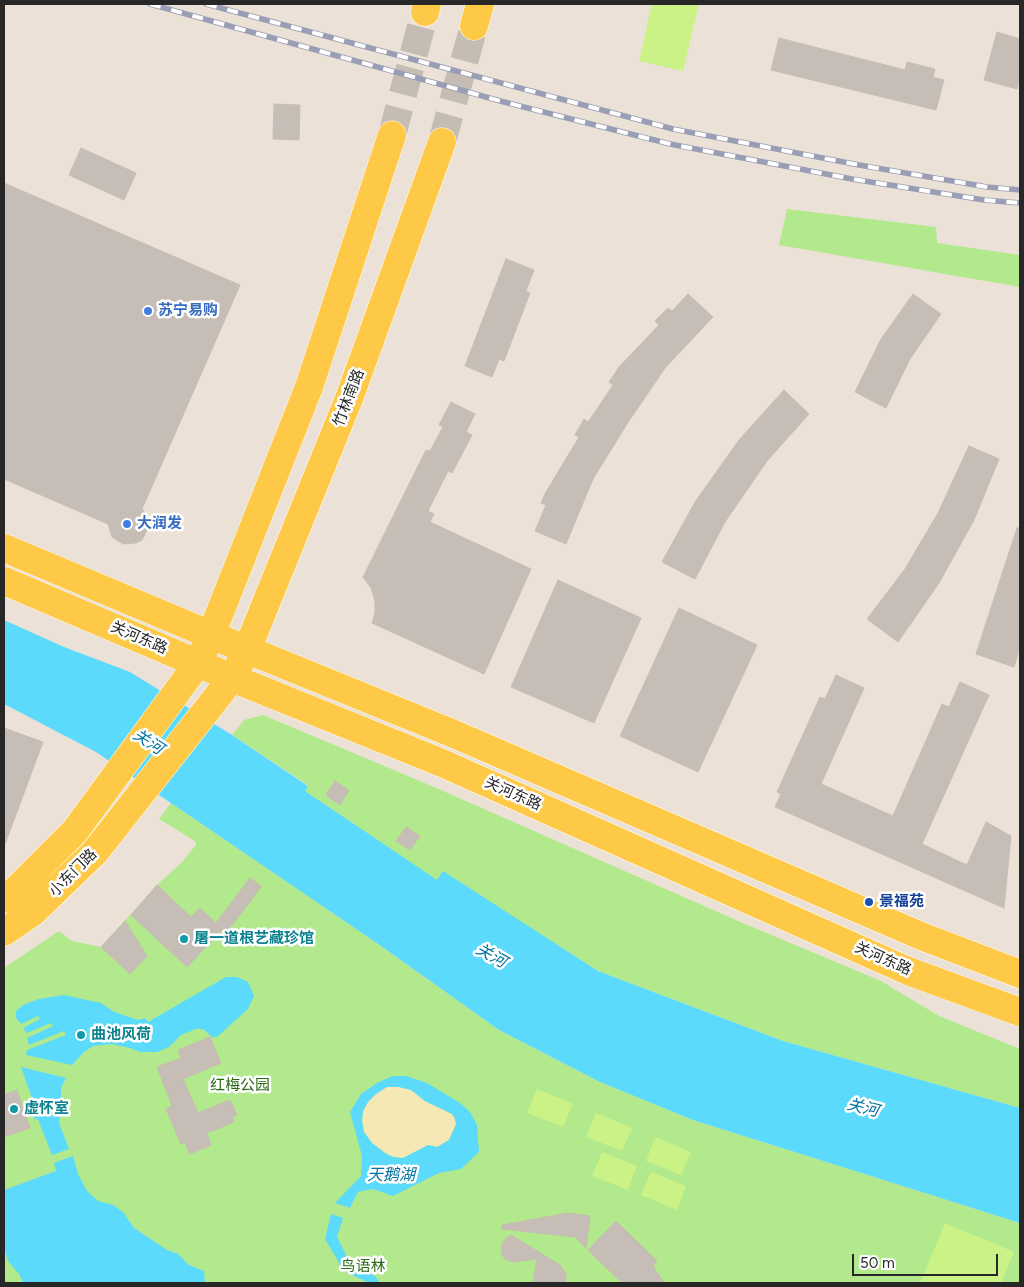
<!DOCTYPE html>
<meta charset="utf-8">
<style>
body{margin:0}
#map{position:relative;width:1024px;height:1287px;overflow:hidden;background:#ece1d6;font-family:Figtree,sans-serif}
canvas{display:block}
.frame{position:absolute;inset:0;border:5px solid #272727;pointer-events:none}
.scale{position:absolute;left:852px;top:1254px;width:146px;height:22px;box-sizing:border-box;border:2px solid #272727;border-top:0;padding-left:6px;font-size:15px;line-height:18px;white-space:nowrap;color:#272727;-webkit-text-stroke:4px #fff;paint-order:stroke}
</style>
<div id="map">
<canvas width="1024" height="1287"></canvas>
<div class="frame"></div>
<div class="scale">50 m</div>
</div>
<script>
const context = document.querySelector('canvas').getContext('2d');
context.lineJoin = 'round';
function fillPath(path, color) { context.fillStyle = color; context.fill(path, 'evenodd'); }
const toPath = rows => new Path2D(rows.map(r => 'M' + r).join(''));
function trace(path, color, width, dash) { context.strokeStyle = color; context.lineWidth = width; context.lineCap = dash ? 'butt' : 'round'; context.setLineDash(dash || []); context.stroke(path); }
function drawText(font, color, halo, rows, align = 'center') {
  context.font = font + ' Figtree,"Noto Sans SC",sans-serif'; context.lineWidth = 5; context.setLineDash([]); context.textBaseline = 'middle'; context.strokeStyle = halo; context.fillStyle = color; for (const [text, x, y, turn = 0] of rows) {
    context.save(); context.translate(x, y); context.rotate((+turn || 0) * Math.PI / 180); context.textAlign = isNaN(turn) ? turn : align; if (halo) context.strokeText(text, 0, 0); context.fillText(text, 0, 0); context.restore();
  }
}
const green = toPath([
 [787,209,936,227,937,243,1020,255,1020,287,779,245],
 [263,715,434,787,745,924,881,981,939,1016,1020,1049,1020,1108,783,1041,598,971,443,872,437,881,305,791,308,785,232,735,244,720],
 [171,803,381,946,499,1030,600,1082,693,1120,1020,1223,1020,1283,4,1283,4,968,59,931,72,941,101,947,157,885,181,863,196,845,195,841,159,819]
]);
const sand = toPath([
 [387,1087,399,1087,411,1090,425,1101,452,1114,455,1119,456,1124,449,1140,437,1147,428,1146,403,1158,393,1157,385,1153,372,1143,364,1132,362,1121,363,1111,368,1102,376,1093]
]);
const pitch = toPath([
 [652,4,699,4,683,71,639,61],
 [537,1089,573,1104,563,1127,527,1113],
 [596,1113,632,1128,622,1151,586,1137],
 [655,1137,691,1152,681,1175,646,1161],
 [602,1152,637,1166,628,1190,592,1176],
 [651,1172,686,1186,677,1210,641,1195],
 [945,1223,1014,1252,1001,1283,920,1283]
]);
const water = toPath([
 [4,620,64,647,130,672,232,735,308,786,305,791,437,880,443,871,598,971,783,1041,1020,1108,1020,1223,693,1120,600,1082,499,1030,381,946,96,752,4,704],
 [226,977,237,977,248,982,254,996,248,1009,217,1037,212,1037,203,1029,196,1029,181,1035,169,1047,157,1052,140,1052,130,1048,112,1044,93,1046,84,1052,72,1065,26,1055,27,1050,66,1035,64,1031,29,1045,27,1038,53,1026,51,1023,27,1033,23,1028,40,1019,38,1016,21,1024,16,1018,16,1011,23,1005,39,999,64,995,101,1003,114,1012,138,1020,145,1018,148,1022],
 [21,1067,66,1078,61,1088,61,1109,59,1123,69,1149,52,1155,38,1119,35,1120,28,1104,33,1101],
 [393,1076,406,1076,427,1083,460,1103,470,1112,477,1125,479,1152,461,1169,439,1173,393,1196,373,1189,358,1192,350,1208,335,1203,361,1176,362,1156,350,1112,361,1094,377,1083],
 [387,1087,399,1087,411,1090,425,1101,452,1114,455,1119,456,1124,449,1140,437,1147,428,1145,403,1158,393,1157,385,1153,372,1143,364,1132,362,1121,363,1111,368,1102,376,1094],
 [73,1156,78,1174,87,1191,98,1201,113,1205,123,1212,134,1228,167,1250,178,1254,189,1265,204,1271,205,1283,23,1283,19,1274,8,1261,5,1250,4,1190,56,1171,54,1163],
 [331,1214,343,1218,337,1237,351,1265,375,1276,380,1283,369,1283,344,1271,325,1239]
]);
const building = toPath([
 [997,32,1020,39,1020,78,1017,89,984,80,997,32],
 [779,38,905,70,907,62,935,69,933,77,944,80,936,110,771,70,779,38],
 [274,104,300,105,299,140,273,139,274,104],
 [81,148,136,173,124,200,69,175,81,148],
 [4,183,240,285,142,509,146,515,148,528,142,540,136,543,123,544,112,537,108,524,4,479,4,183],
 [506,259,534,270,526,291,530,293,504,361,499,359,492,377,465,366,506,259],
 [688,294,713,317,665,368,627,424,593,479,566,544,535,531,546,505,541,503,546,492,579,437,575,435,584,419,588,422,599,406,613,385,609,382,619,367,659,325,655,321,668,308,672,311,688,294],
 [913,294,941,314,910,359,886,408,855,392,881,339,913,294],
 [784,390,809,414,767,461,725,522,695,579,662,562,695,502,739,440,784,390],
 [451,402,475,414,466,432,472,435,452,473,448,471,428,511,434,514,430,522,531,569,484,674,372,623,375,613,375,601,371,588,363,577,426,450,430,451,443,427,439,425,451,402],
 [969,446,999,459,974,520,939,583,898,642,867,619,905,569,938,513,969,446],
 [1017,528,1020,528,1020,647,1014,667,976,654,1017,528],
 [558,580,641,618,594,723,511,687,558,580],
 [679,608,757,645,698,772,620,736,679,608],
 [836,675,864,688,821,784,893,816,942,704,949,707,960,682,989,695,922,844,967,865,986,822,1011,836,1004,908,775,807,781,794,777,792,820,697,825,699,836,675],
 [4,728,43,742,5,844,4,843,4,728],
 [335,781,349,790,340,805,326,795,335,781],
 [406,827,420,836,410,850,396,841,406,827],
 [250,878,261,886,255,895,229,929,225,932,222,930,187,967,131,915,157,885,191,917,200,908,216,923,250,878],
 [125,921,147,956,130,974,101,947,125,921],
 [210,1037,221,1063,183,1079,198,1113,230,1100,237,1115,232,1117,234,1122,207,1133,211,1145,190,1154,185,1142,181,1144,166,1109,172,1106,157,1067,181,1058,178,1050,210,1037],
 [17,1090,30,1128,4,1137,4,1095,17,1090],
 [568,1213,590,1216,586,1248,575,1237,502,1229,502,1225,568,1213],
 [616,1221,657,1261,653,1266,664,1283,622,1283,588,1250,616,1221],
 [511,1235,560,1265,566,1274,566,1283,533,1283,537,1259,513,1262,505,1259,502,1255,501,1247,505,1239,511,1235]
]);
const majorTunnel = toPath([
 [392,135,425,12],
 [442,142,474,26]
]);
const major = toPath([
 [425,12,427,4],
 [474,26,480,4],
 [4,548,211,635,454,734,921,936,1020,974],
 [4,581,232,678,442,763,908,971,1020,1012],
 [4,899,15,891,75,831,198,663,211,635,309,387,392,135],
 [4,932,33,912,95,852,232,678,247,650,350,396,442,142]
]);
const rail = toPath([
 [150,4,504,102,670,144,852,179,984,200,1020,203],
 [206,4,673,129,859,165,987,187,1020,190]
]);
const markers = [
 [148,311,5,"#3f7fe0"],
 [127,524,5,"#3f7fe0"],
 [869,902,5,"#1a4fb4"],
 [184,939,5,"#0f9aa8"],
 [81,1035,5,"#0f9aa8"],
 [14,1109,5,"#0f9aa8"]
];
const shopNames = [
 ["苏宁易购",158,311],
 ["大润发",137,524]
];
const streetNames = [
 ["竹林南路",349,398,-69],
 ["关河东路",139,638,23],
 ["关河东路",513,794,24],
 ["小东门路",73,873,-45],
 ["关河东路",883,959,24]
];
const transitNames = [
 ["景福苑",879,902]
];
const cultureNames = [
 ["屠一道根艺藏珍馆",194,939],
 ["曲池风荷",91,1035],
 ["虚怀室",24,1109]
];
const parkNames = [
 ["红梅公园",240,1086],
 ["鸟语林",363,1267]
];
const waterNames = [
 ["关河",148,742,33],
 ["关河",491,956,29],
 ["关河",863,1108,14],
 ["天鹅湖",391,1175]
];
fillPath(green, '#b1e98c');
fillPath(sand, '#f5e8b4');
fillPath(pitch, '#caf286');
fillPath(water, '#5cdafb');
fillPath(building, '#c6beb6');
trace(building, '#c7bdb0', 1);
trace(majorTunnel, '#c5bcb3', 28, [28, 14]);
trace(major, '#fff', 29);
trace(major, '#ffc948', 28);
trace(rail, '#999eb4', 5.5);
trace(rail, '#fff', 4, [11]);
for (const [x, y, r, color] of markers) { const dot = new Path2D(); dot.arc(x, y, r, 0, 2 * Math.PI); context.fillStyle = color; context.fill(dot); trace(dot, '#fff', 2); }
drawText('bold 15px', '#366cbe', '#fff', shopNames, 'left');
drawText('15px', '#272727', '#fff', streetNames);
drawText('bold 15px', '#164399', '#fff', transitNames, 'left');
drawText('bold 15px', '#0d838f', '#fff', cultureNames, 'left');
drawText('15px', '#296912', '#fff', parkNames);
drawText('italic 16px', '#0074a2', '#fff', waterNames);
</script>
